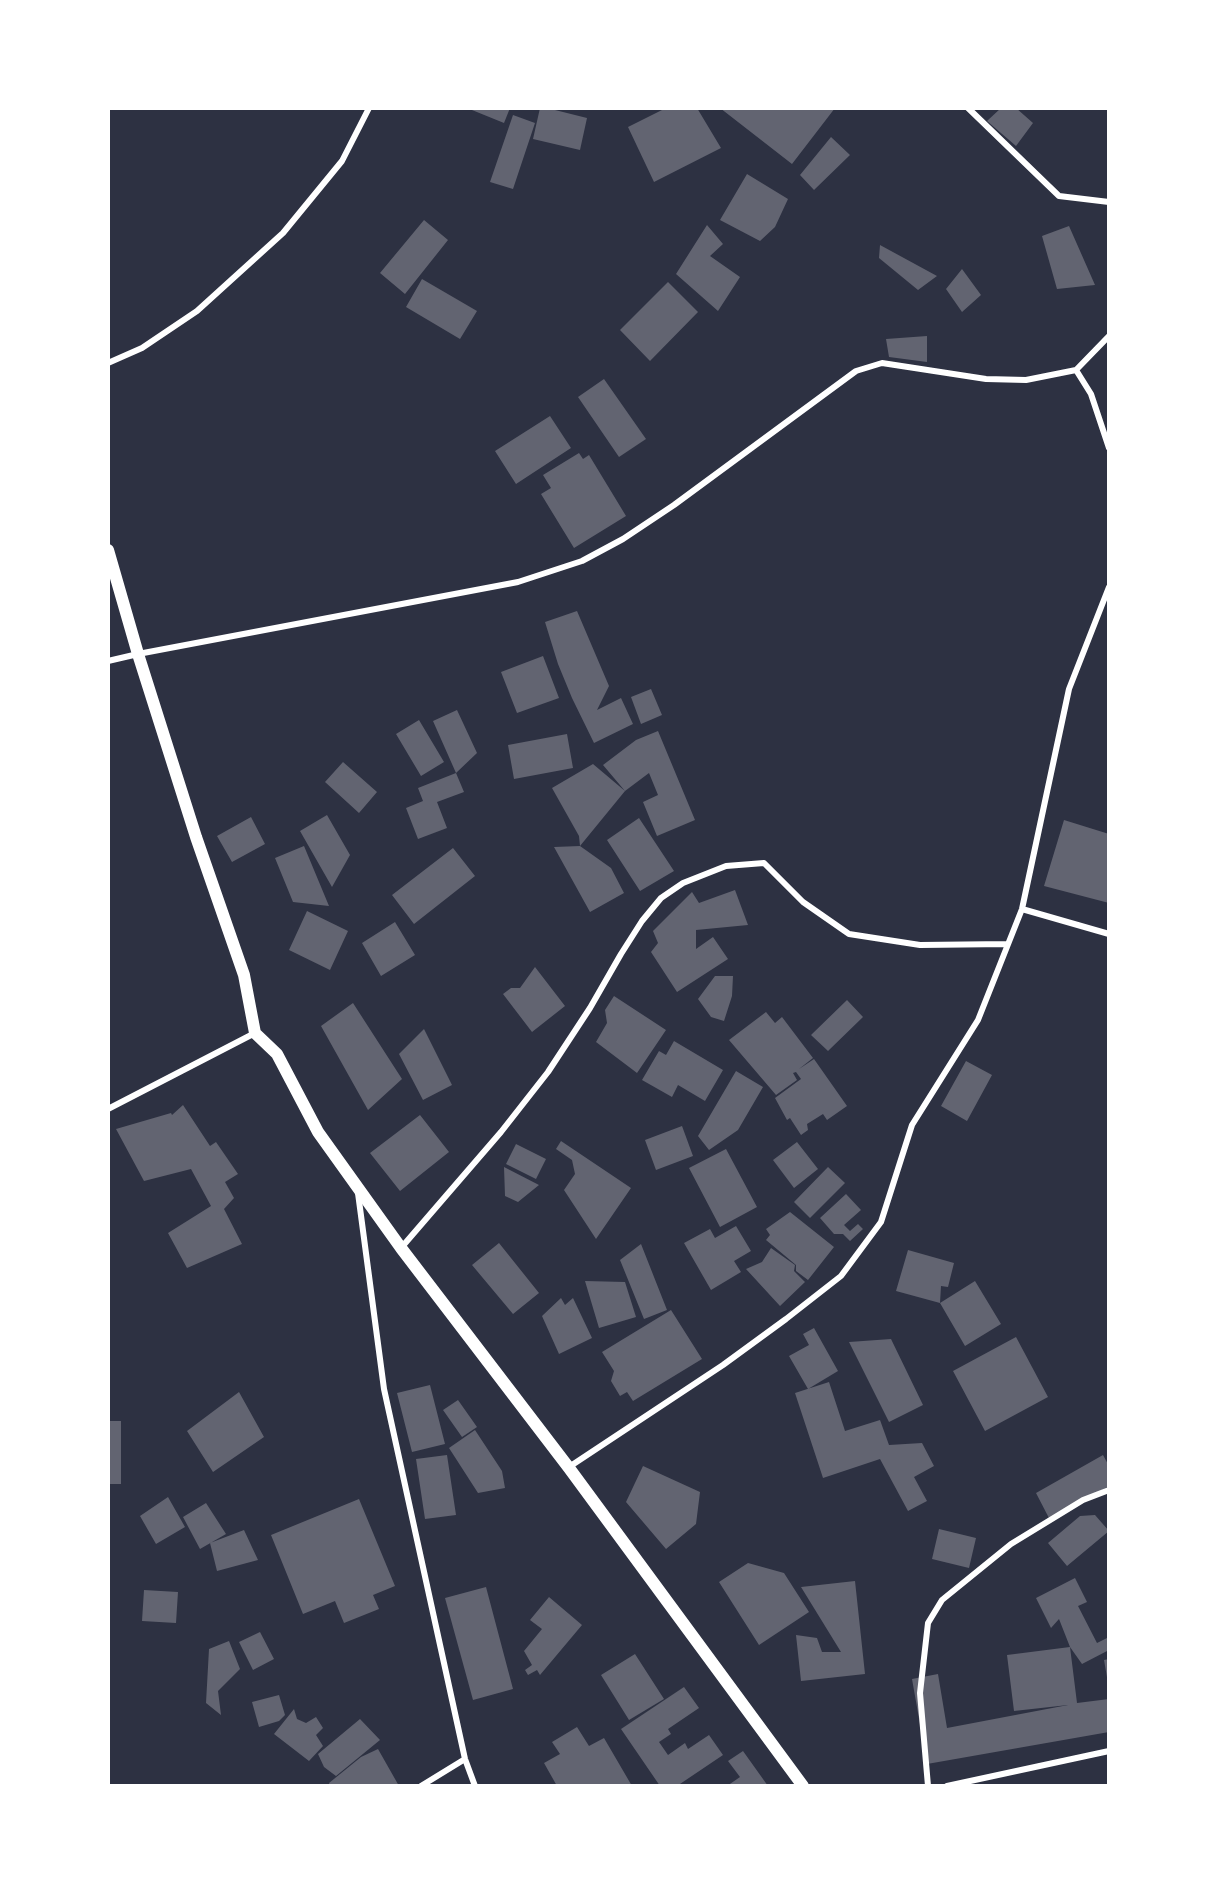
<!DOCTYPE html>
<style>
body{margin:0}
#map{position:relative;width:1217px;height:1894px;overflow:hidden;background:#2d3142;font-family:"Noto Sans",sans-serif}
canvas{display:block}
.frame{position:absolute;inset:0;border:110px solid #fff;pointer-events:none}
</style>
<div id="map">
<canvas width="1217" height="1894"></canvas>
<div class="frame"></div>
</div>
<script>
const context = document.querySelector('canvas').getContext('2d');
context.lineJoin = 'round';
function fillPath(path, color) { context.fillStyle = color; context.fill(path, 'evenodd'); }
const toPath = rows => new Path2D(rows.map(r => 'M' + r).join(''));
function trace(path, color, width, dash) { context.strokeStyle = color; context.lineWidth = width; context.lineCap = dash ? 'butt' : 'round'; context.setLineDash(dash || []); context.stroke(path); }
const building = toPath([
 [467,108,510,108,504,123],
 [540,108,547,108,587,118,580,150,533,139],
 [666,108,697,108,721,148,654,182,628,127],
 [720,108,835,108,792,164],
 [1001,108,1016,108,1033,123,1016,146,987,121],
 [513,115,535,123,513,189,490,182],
 [831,137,850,155,814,190,800,175],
 [747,174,788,199,775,227,760,241,720,220],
 [424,220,448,240,405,294,380,273],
 [707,225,723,244,710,256,740,277,718,311,676,274],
 [1069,226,1095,285,1057,289,1042,236],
 [880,245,937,276,918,290,879,258],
 [962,269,981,295,962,312,946,289],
 [422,279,477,311,460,339,406,307],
 [668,282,698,312,650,361,620,330],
 [927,336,927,362,889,357,886,339],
 [604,379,646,439,619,457,578,397],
 [550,416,571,448,516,484,495,451],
 [579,453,583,459,589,455,626,516,574,548,541,494,551,488,543,475],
 [577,611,609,686,597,710,621,698,633,724,594,743,572,698,558,664,545,622],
 [543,656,559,698,517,713,501,672],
 [651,689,662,715,641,724,631,697],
 [457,710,477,753,456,773,433,721],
 [419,720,444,762,421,776,396,734],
 [658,731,695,820,657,836,643,802,658,795,649,773,625,791,580,846,579,836,552,788,593,764,625,791,603,765,636,740],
 [567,734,573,768,514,779,508,745],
 [343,762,377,792,359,813,325,782],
 [456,773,464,792,437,802,447,828,418,839,406,808,423,801,418,788],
 [327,815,350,855,332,887,300,831],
 [251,817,265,844,232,862,217,836],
 [639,818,674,871,640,891,607,840],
 [1064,820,1109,834,1109,903,1044,886],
 [304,846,329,906,293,902,275,858],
 [580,846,611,868,624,893,590,912,554,847],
 [453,848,475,876,414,924,392,895],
 [735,890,748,925,696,930,696,949,713,937,728,959,677,992,651,952,658,943,653,931,692,892,699,903],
 [307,911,348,931,330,970,289,950],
 [395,922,415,955,381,976,362,943],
 [535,967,565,1006,532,1032,503,994,511,988,520,988],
 [715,976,733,976,732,996,724,1021,711,1017,698,999],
 [614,996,666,1030,637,1073,596,1042,607,1023,605,1010],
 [847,1000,863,1017,828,1051,811,1035],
 [353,1003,402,1079,368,1110,321,1026],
 [766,1012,775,1023,782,1017,813,1058,799,1069,814,1059,847,1106,827,1120,823,1114,807,1124,808,1130,801,1135,790,1118,787,1120,775,1098,801,1079,796,1072,793,1073,797,1080,776,1095,729,1040],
 [424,1029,452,1085,423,1100,399,1054],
 [674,1041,723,1070,705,1101,678,1085,672,1097,642,1080,659,1051,666,1055],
 [966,1061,992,1075,967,1121,941,1106],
 [736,1071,763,1087,738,1130,709,1150,698,1136],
 [183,1105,210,1146,216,1142,238,1174,225,1182,234,1198,224,1209,242,1244,187,1268,168,1233,211,1206,191,1169,144,1181,116,1129,171,1113,172,1115],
 [420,1115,449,1152,400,1191,370,1153],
 [682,1126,693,1156,656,1170,645,1140],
 [561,1141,631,1188,596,1239,564,1190,575,1174,572,1160,556,1149],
 [797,1142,818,1169,794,1188,773,1160],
 [516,1144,546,1159,536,1179,506,1164],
 [726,1149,757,1207,720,1227,689,1168],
 [504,1167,539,1185,518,1202,505,1196],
 [828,1167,845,1183,810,1218,794,1202],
 [846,1194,861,1210,844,1225,850,1231,858,1224,863,1229,850,1241,843,1234,834,1234,820,1218],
 [790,1212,834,1247,808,1280,796,1271,796,1265,766,1240,770,1235,766,1229],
 [736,1226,751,1251,734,1261,741,1272,711,1290,684,1243,710,1229,715,1238],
 [499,1243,539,1293,513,1314,472,1265],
 [641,1244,667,1310,644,1319,620,1260],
 [771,1248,795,1265,794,1271,805,1282,780,1306,746,1269,762,1262],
 [908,1250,954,1263,948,1287,941,1286,940,1303,975,1281,1001,1324,965,1346,940,1303,896,1291],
 [585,1281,625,1282,636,1317,599,1328],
 [561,1298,565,1305,573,1298,592,1338,559,1354,542,1316],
 [671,1310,702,1359,633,1401,627,1392,620,1396,611,1381,614,1371,602,1352],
 [814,1328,838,1371,808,1389,789,1356,809,1345,803,1334],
 [1016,1337,1048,1397,985,1431,953,1371],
 [891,1339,923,1405,889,1422,849,1342],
 [829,1382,845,1431,880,1420,889,1445,922,1443,934,1466,914,1477,927,1501,908,1511,880,1459,823,1478,795,1393],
 [430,1385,445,1444,412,1452,397,1393],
 [239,1392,264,1437,213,1472,187,1431],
 [458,1400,477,1427,462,1437,443,1410],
 [108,1421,121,1421,121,1484,108,1484],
 [475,1430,502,1471,505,1488,478,1493,449,1448],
 [447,1455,456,1515,425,1519,416,1459],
 [1103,1455,1109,1466,1109,1486,1050,1520,1036,1493],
 [643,1466,700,1492,696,1524,666,1549,626,1502],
 [168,1497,185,1527,156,1544,140,1516],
 [359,1499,395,1586,373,1595,379,1609,344,1623,335,1601,303,1614,271,1535],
 [206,1503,226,1534,200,1549,183,1517],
 [1095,1515,1109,1531,1067,1566,1048,1543,1080,1516],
 [939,1529,976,1538,969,1568,932,1559],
 [244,1530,258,1560,217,1571,210,1543],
 [748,1563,784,1573,809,1612,759,1645,719,1582],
 [1075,1578,1087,1602,1078,1606,1097,1643,1109,1637,1109,1650,1082,1664,1070,1647,1059,1619,1051,1628,1036,1598],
 [855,1581,865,1674,801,1681,796,1635,817,1638,822,1652,841,1652,801,1587],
 [486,1587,513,1689,473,1700,445,1598],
 [144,1590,178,1592,176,1623,142,1621],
 [549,1597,582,1625,540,1675,537,1670,528,1675,525,1670,532,1665,524,1651,542,1629,530,1620],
 [260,1632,274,1659,253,1670,239,1642],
 [229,1641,240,1669,218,1691,221,1715,206,1703,209,1649],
 [1070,1647,1077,1703,1109,1699,1109,1732,927,1764,912,1679,938,1674,947,1728,1068,1705,1014,1711,1007,1655],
 [635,1654,664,1699,629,1720,601,1675],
 [1109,1659,1109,1683,1108,1683,1104,1660],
 [684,1687,699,1708,668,1729,671,1734,659,1742,668,1755,685,1743,688,1749,709,1735,723,1755,677,1786,660,1786,621,1729],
 [279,1695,285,1715,279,1721,259,1727,252,1702],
 [294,1709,297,1719,306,1723,316,1717,323,1728,316,1735,323,1746,309,1761,274,1734],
 [360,1719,380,1740,336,1776,324,1767,318,1754],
 [577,1727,589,1746,604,1738,632,1786,557,1786,544,1763,560,1754,552,1742],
 [378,1749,399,1786,330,1786,329,1783,361,1757],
 [743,1751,768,1786,727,1786,740,1777,728,1761]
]);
const minor = toPath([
 [968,108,1059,196,1109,202],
 [108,363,142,348,197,311,283,233,342,161,369,108],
 [1076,370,1091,394,1109,448],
 [108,661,138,654,518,582,582,561,623,539,674,505,856,371,882,363,986,379,1026,380,1076,370,1109,336],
 [1022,909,1109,934],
 [108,1109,255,1033],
 [358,1193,384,1389,465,1759,475,1786],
 [401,1248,501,1132,548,1072,590,1008,621,954,642,921,661,898,683,883,726,866,764,863,803,902,849,934,920,945,1008,944],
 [569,1467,723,1365,786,1319,841,1276,881,1222,912,1125,978,1020,1022,909,1069,689,1109,587],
 [421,1786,465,1759],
 [928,1786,920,1693,928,1623,942,1600,1011,1544,1083,1500,1109,1490],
 [947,1786,1109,1751]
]);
const secondary = toPath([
 [108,550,138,654,196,837,244,975,255,1033,277,1054,318,1132,401,1248,569,1468,803,1786]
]);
fillPath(building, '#626471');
trace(minor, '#fff', 6);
trace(secondary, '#fff', 12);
</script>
